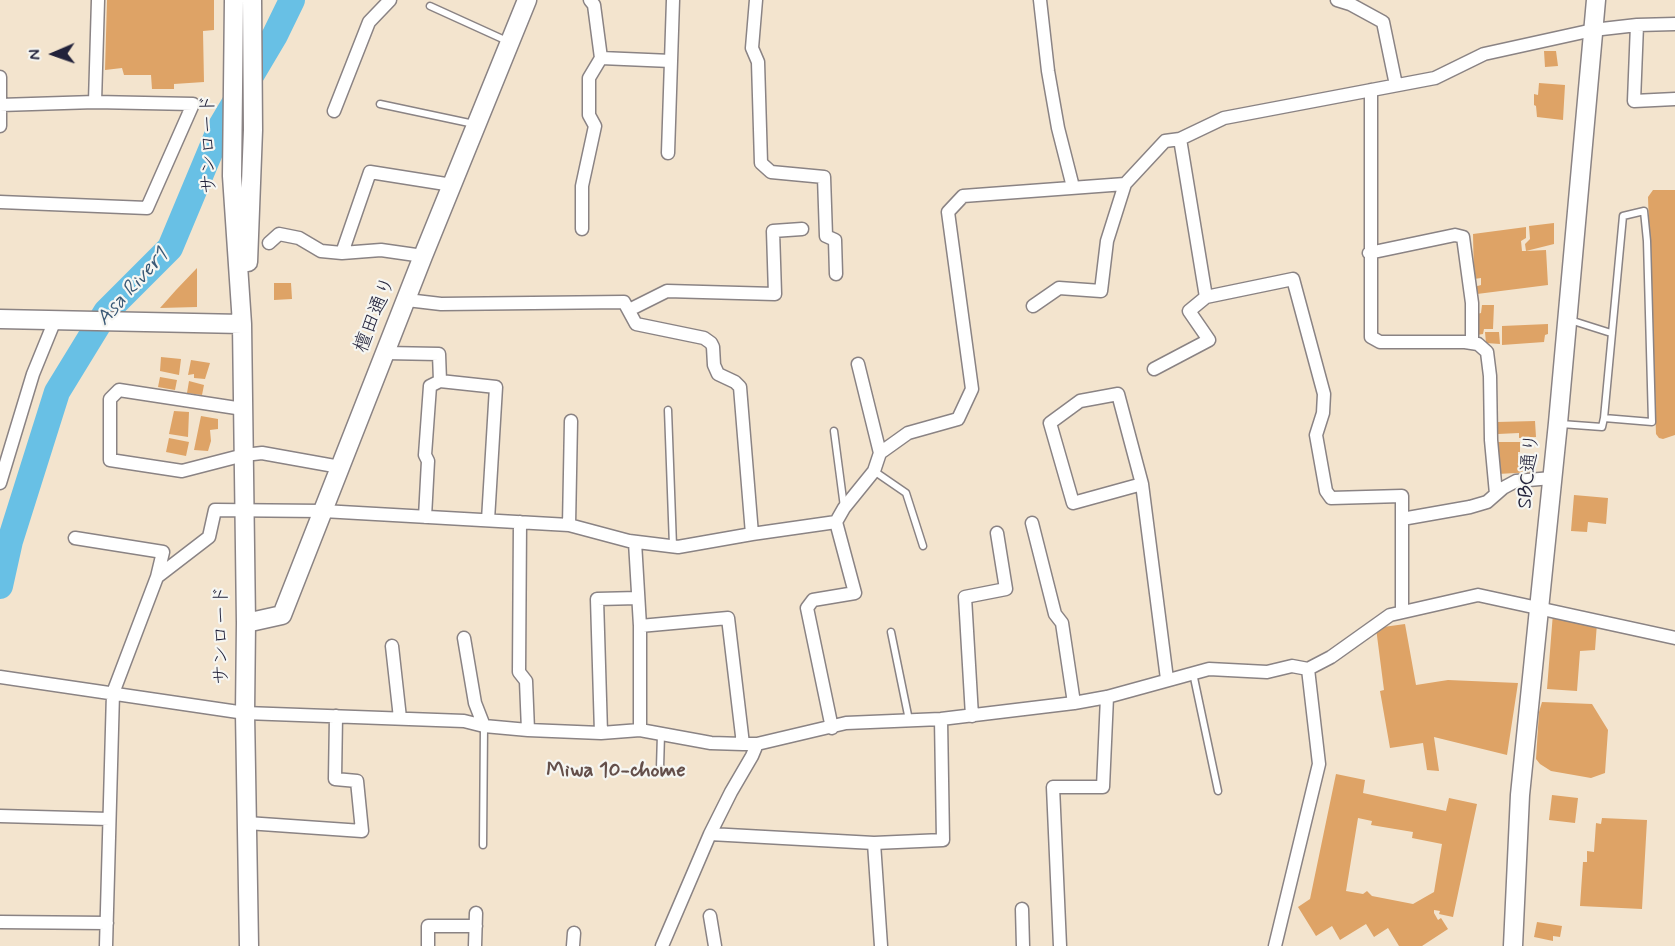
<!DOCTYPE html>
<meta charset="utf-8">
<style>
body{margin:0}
#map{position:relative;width:1675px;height:946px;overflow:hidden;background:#f3e4ce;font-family:Mynerve,sans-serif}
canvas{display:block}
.north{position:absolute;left:24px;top:24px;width:60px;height:60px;-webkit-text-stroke:4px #f6f6f2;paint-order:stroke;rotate:268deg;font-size:16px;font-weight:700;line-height:24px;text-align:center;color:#22223b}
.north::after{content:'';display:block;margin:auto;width:21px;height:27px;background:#22223b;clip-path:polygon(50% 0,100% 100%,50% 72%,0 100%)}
</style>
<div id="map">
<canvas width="1675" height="946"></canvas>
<div class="north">N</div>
</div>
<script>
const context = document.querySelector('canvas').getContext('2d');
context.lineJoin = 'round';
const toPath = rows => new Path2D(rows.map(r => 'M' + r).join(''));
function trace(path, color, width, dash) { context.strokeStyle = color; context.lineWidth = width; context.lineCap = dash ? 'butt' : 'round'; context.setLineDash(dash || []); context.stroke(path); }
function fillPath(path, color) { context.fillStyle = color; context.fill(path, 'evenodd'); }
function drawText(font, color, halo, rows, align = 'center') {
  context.font = font + ' Mynerve,"Klee One",sans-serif'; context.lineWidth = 4.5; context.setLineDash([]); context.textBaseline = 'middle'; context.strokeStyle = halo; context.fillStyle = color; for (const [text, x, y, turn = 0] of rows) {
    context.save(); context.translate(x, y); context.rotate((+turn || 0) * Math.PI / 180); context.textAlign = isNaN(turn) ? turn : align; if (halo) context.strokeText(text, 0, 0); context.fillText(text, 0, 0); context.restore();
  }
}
const river = toPath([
 [0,586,10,541,57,392,106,312,170,248,221,126,275,35,292,0]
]);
const building = toPath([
 [107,0,214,0,214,30,203,31,204,82,174,84,174,89,152,89,151,75,124,75,122,68,105,70],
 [1544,51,1556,51,1558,66,1545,67],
 [1539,83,1565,85,1563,120,1537,117,1536,106,1534,105,1534,94,1538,95],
 [1653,190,1675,190,1675,435,1663,439,1659,438,1656,434,1648,197],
 [1554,223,1554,244,1526,251,1546,250,1548,285,1477,294,1474,287,1481,285,1481,278,1474,279,1473,234,1526,227,1526,238,1521,241,1522,251,1526,251,1525,244,1530,239,1529,226],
 [197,268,197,307,160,308,176,290],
 [274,283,291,283,292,299,274,300],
 [1482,305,1494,305,1493,329,1484,329,1483,334,1477,335,1477,314,1481,313],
 [1548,324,1548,334,1545,335,1544,342,1502,345,1502,326],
 [1485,332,1499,332,1500,344,1486,343],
 [161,357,181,359,179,375,160,371],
 [191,360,210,363,205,379,194,378,194,374,188,375],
 [160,377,177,380,175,390,158,387],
 [189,381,204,385,202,395,187,393],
 [174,411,189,412,188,437,169,434],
 [201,416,218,419,218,429,210,430,211,441,208,451,194,450],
 [1535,421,1536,437,1519,438,1519,433,1498,434,1497,422],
 [169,438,189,442,186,456,166,452],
 [1495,442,1520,442,1520,452,1518,452,1518,456,1532,454,1534,457,1533,472,1498,474],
 [1574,495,1608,498,1606,524,1588,522,1587,532,1571,531],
 [1553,613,1597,623,1595,650,1580,651,1577,691,1547,689],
 [1405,624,1416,685,1448,680,1518,683,1507,755,1434,737,1439,771,1427,770,1423,743,1390,748,1380,691,1384,690,1376,628],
 [1542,702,1592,704,1608,730,1605,773,1591,778,1551,771,1540,764,1536,759,1539,712],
 [1336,774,1365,780,1363,793,1446,811,1449,798,1477,804,1453,917,1439,914,1440,911,1434,910,1434,913,1438,920,1441,918,1448,929,1422,946,1399,946,1388,928,1374,937,1366,924,1340,940,1332,926,1316,936,1298,907,1310,899],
 [1358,818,1372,821,1371,825,1413,832,1412,838,1442,844,1434,892,1413,904,1372,896,1367,891,1363,894,1346,891],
 [1552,795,1578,798,1575,823,1549,820],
 [1602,818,1647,820,1642,909,1580,906,1583,862,1587,862,1587,851,1594,852,1596,823,1601,824],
 [1537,922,1562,926,1560,937,1553,936,1553,941,1534,937]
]);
const lane = toPath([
 [430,6,507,41],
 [380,104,474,124],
 [1644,211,1647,241,1652,422,1604,418,1623,216,1644,211],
 [1570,320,1611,333],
 [668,410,673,546],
 [1561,424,1602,427,1604,418],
 [834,431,844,507],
 [874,471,906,493,923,546],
 [891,632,909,720],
 [1193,673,1218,791],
 [660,768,661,734],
 [483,845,484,726]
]);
const street = toPath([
 [590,0,594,5,601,58],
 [756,0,752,48,758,62,761,163,771,172,824,177,826,236,835,240,836,274],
 [1040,0,1048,71,1058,128,1073,187],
 [1337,0,1350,4,1383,22,1396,85],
 [1637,25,1634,101,1675,99],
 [0,77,0,126],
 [1371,90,1371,337,1380,342,1465,342,1478,344,1487,352,1490,376,1491,440,1496,494],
 [95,102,98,0],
 [0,105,95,102,193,104,147,208,0,202],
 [334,111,369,22,390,0],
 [668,153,673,0],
 [582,229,582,186,595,126,589,115,589,78,601,58,671,61],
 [269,243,279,234,299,238,321,251,342,253,370,172,452,185],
 [342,253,381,250,423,256],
 [1369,253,1455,235,1463,237,1472,303,1472,343],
 [1206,297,1293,279,1324,394,1323,413,1316,435,1326,491,1331,498,1402,496,1402,612],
 [407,300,441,304,624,302,636,324,704,338,711,343,713,347,714,365,718,374,735,382,740,387,752,534],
 [1033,306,1059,288,1101,291,1107,241,1125,184],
 [629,310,667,291,775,294,773,231,802,229],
 [385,353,439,354,440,381],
 [858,364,880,453],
 [1154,369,1209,340,1189,311,1206,297,1180,139],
 [243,409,119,390,110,399,110,460,182,471,244,455,262,453,340,467],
 [0,483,33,374,55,320],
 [1142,484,1073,503,1050,423,1080,401,1118,394,1142,484,1167,679],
 [425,517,428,461,425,455,430,386,440,381,496,387,488,520],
 [1402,519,1470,507,1487,502,1503,488,1516,481,1552,478],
 [520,522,519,672,526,681,528,730],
 [1032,523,1055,614,1062,623,1074,703],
 [569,525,571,421],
 [75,538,163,552,157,577],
 [635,542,640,626,640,730],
 [640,626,728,618,743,744],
 [464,638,475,703,484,726],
 [392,646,400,718],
 [0,677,245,713,464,721,484,726,528,730,601,733,640,730,711,743,743,744,757,744,846,723,941,719,1074,703,1107,697,1209,669,1267,672,1292,666,1308,669,1331,657,1390,615,1478,595,1675,638],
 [972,716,965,597,1006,589,997,533],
 [832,728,807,608,813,600,855,593,836,522],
 [601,733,597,599,638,598],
 [0,816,109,819],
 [247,823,362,831,357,781,335,779,336,716],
 [710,834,874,843,943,840,941,719],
 [874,843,881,946],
 [1022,909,1023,946],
 [710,916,715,946],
 [0,922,107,923],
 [106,946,113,693,157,577,209,537,215,510,323,511,569,525,629,541,678,547,752,534,836,522,844,508,874,471,880,453,908,433,958,419,972,389,948,212,963,196,1125,184,1165,141,1180,139,1224,118,1435,78,1484,54,1593,30,1637,25,1675,24],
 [428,946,428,926,476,926],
 [475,946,476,913],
 [573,946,574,933],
 [662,946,710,834,731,792,752,756,757,744],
 [1060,946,1053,787,1103,787,1107,697],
 [1275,946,1319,764,1308,669]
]);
const secondary = toPath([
 [234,0,232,176,242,324,246,623,245,713,249,946],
 [248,262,253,130,252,0],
 [0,319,242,324],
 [246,623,282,615,423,256,527,0],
 [1513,946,1520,795,1558,423,1596,0]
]);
const streetNames = [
 ["サンロード",210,144,-91],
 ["檀田通り",376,315,-68],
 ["SBC通り",1530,471,-84],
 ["サンロード",223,635,-90]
];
const waterNames = [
 ["Asa River1",133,288,-48]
];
const neighbourhoodNames = [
 ["Miwa 10-chome",616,772]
];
trace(river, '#68c0e5', 26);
fillPath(building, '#dea366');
trace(lane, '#8a8384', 9);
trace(street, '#8a8384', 15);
trace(secondary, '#8a8384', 21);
trace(lane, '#fff', 6);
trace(street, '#fff', 12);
trace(secondary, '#fff', 18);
drawText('20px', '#22223b', '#f6f6f2', streetNames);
drawText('italic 21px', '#3a5976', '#f6f6f2', waterNames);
drawText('bold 21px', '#644f4a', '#f6f6f2', neighbourhoodNames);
</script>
